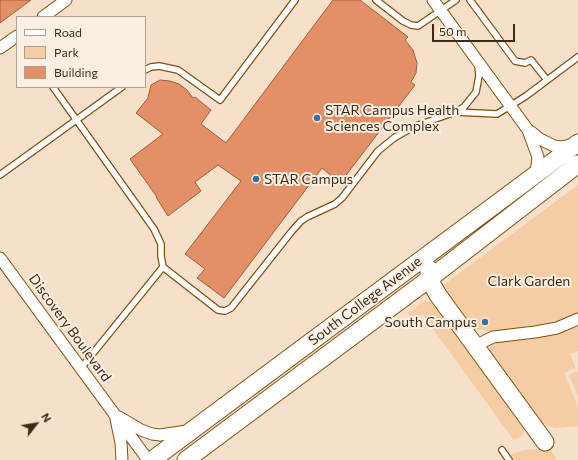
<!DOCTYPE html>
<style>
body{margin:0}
#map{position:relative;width:578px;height:460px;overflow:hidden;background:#f7e0c9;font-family:Commissioner,sans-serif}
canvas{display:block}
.legend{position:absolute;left:16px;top:16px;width:130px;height:72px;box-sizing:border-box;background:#fbefe4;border:1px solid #b0a090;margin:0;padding:5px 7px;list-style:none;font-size:12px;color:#402a12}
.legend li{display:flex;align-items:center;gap:8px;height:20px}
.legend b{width:20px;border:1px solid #b0a090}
.north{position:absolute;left:16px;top:404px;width:40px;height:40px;-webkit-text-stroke:3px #fbefe4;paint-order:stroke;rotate:59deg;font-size:11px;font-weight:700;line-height:16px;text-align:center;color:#402a12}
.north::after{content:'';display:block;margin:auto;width:14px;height:18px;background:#402a12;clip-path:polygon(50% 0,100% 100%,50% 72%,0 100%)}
.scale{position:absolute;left:432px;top:24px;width:83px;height:18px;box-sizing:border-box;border:2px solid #402a12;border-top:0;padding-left:5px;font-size:12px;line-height:14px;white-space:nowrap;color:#402a12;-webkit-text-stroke:3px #fbefe4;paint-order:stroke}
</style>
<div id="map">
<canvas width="578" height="460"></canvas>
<ul class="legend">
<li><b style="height:5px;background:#fff"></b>Road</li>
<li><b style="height:11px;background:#f5cca3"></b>Park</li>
<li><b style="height:11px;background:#e49066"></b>Building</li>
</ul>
<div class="north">N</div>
<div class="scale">50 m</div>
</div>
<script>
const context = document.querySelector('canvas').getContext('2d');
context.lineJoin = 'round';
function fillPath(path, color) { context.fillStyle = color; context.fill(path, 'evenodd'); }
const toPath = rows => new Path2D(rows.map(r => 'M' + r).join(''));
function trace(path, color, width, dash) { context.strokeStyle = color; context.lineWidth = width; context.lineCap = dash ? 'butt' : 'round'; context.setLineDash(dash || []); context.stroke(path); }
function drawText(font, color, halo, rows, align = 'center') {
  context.font = font + ' Commissioner,sans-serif'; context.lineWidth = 4; context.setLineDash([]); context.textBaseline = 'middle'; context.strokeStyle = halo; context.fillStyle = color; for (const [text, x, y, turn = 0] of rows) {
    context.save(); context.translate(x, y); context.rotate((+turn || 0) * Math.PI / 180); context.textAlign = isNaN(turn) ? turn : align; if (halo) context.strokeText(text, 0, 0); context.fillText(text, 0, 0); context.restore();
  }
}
const green = toPath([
 [578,185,578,315,545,327,500,332,471,329,445,295,448,292,445,286,446,283],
 [425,301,430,302,433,304,437,301,525,429,523,434,519,438,513,439,422,314,413,320,408,313],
 [578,325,578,351,570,354,576,368,564,373,578,407,578,426,555,428,544,424,542,426,489,353,490,347,495,342,501,341,531,339,556,333],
 [577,371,578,374,578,396,569,375],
 [549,448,557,460,515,460,511,454,525,450]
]);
const building = toPath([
 [0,0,31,0,0,23,0,0],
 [333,0,360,0,408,37,405,40,413,50,417,63,416,73,411,82,415,85,340,183,322,168,224,298,197,278,205,269,185,254,241,181,218,165,195,182,201,191,168,216,156,197,157,197,130,159,163,134,136,113,148,98,151,85,160,80,170,81,179,84,187,90,193,98,195,97,211,110,201,124,226,143,333,0]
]);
const service = toPath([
 [376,0,403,21,411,25,418,26,456,0],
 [470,0,515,61,525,63,531,60,547,80],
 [145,70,151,67,159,66,178,70,220,100,295,0],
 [53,87,154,229,161,244,161,256,163,267,218,310,225,311,231,308,292,231,301,221,307,217,335,204,342,198,378,151,394,138,413,127,455,112,464,107,476,92,479,76,478,65],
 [455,112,497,114,526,96,578,57],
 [0,175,122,87],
 [81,368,163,267],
 [502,450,509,460]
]);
const minor = toPath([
 [433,0,528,130,538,157,536,174],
 [43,17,66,0],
 [0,48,17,36],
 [530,131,540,139,554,146,561,147,573,145],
 [0,258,148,460],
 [475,346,493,337,535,332,557,328,578,319],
 [119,417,141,430,152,434,160,435,187,431],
 [116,419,121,443,122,460]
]);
const primary = toPath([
 [429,269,429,279,438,295,545,442],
 [152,460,578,143],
 [186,460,429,279,578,164]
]);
const markers = [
 [317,118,4,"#3172a8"],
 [256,179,4,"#3172a8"],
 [485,322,4,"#3172a8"]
];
const poiNames = [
 ["STAR Campus Health",325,110],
 ["Sciences Complex",325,126],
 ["STAR Campus",264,179],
 ["South Campus",477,322,"right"]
];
const parkNames = [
 ["Clark Garden",529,281]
];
const streetNames = [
 ["South College Avenue",365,301,-37],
 ["Discovery Boulevard",70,328,54]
];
fillPath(green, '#f5cca3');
fillPath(building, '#e49066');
trace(building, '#9f5c3b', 1);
trace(service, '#82500e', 8);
trace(minor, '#82500e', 13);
trace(primary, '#82500e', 19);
trace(service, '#fff', 5.5);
trace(minor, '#fff', 11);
trace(primary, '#fff', 17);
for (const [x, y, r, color] of markers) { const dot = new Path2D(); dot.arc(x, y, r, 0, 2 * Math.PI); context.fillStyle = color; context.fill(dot); trace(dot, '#fbefe4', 1.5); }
drawText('14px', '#402a12', '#fbefe4', poiNames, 'left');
drawText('14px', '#412707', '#fbefe4', parkNames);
drawText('14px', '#402a12', '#fbefe4', streetNames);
</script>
